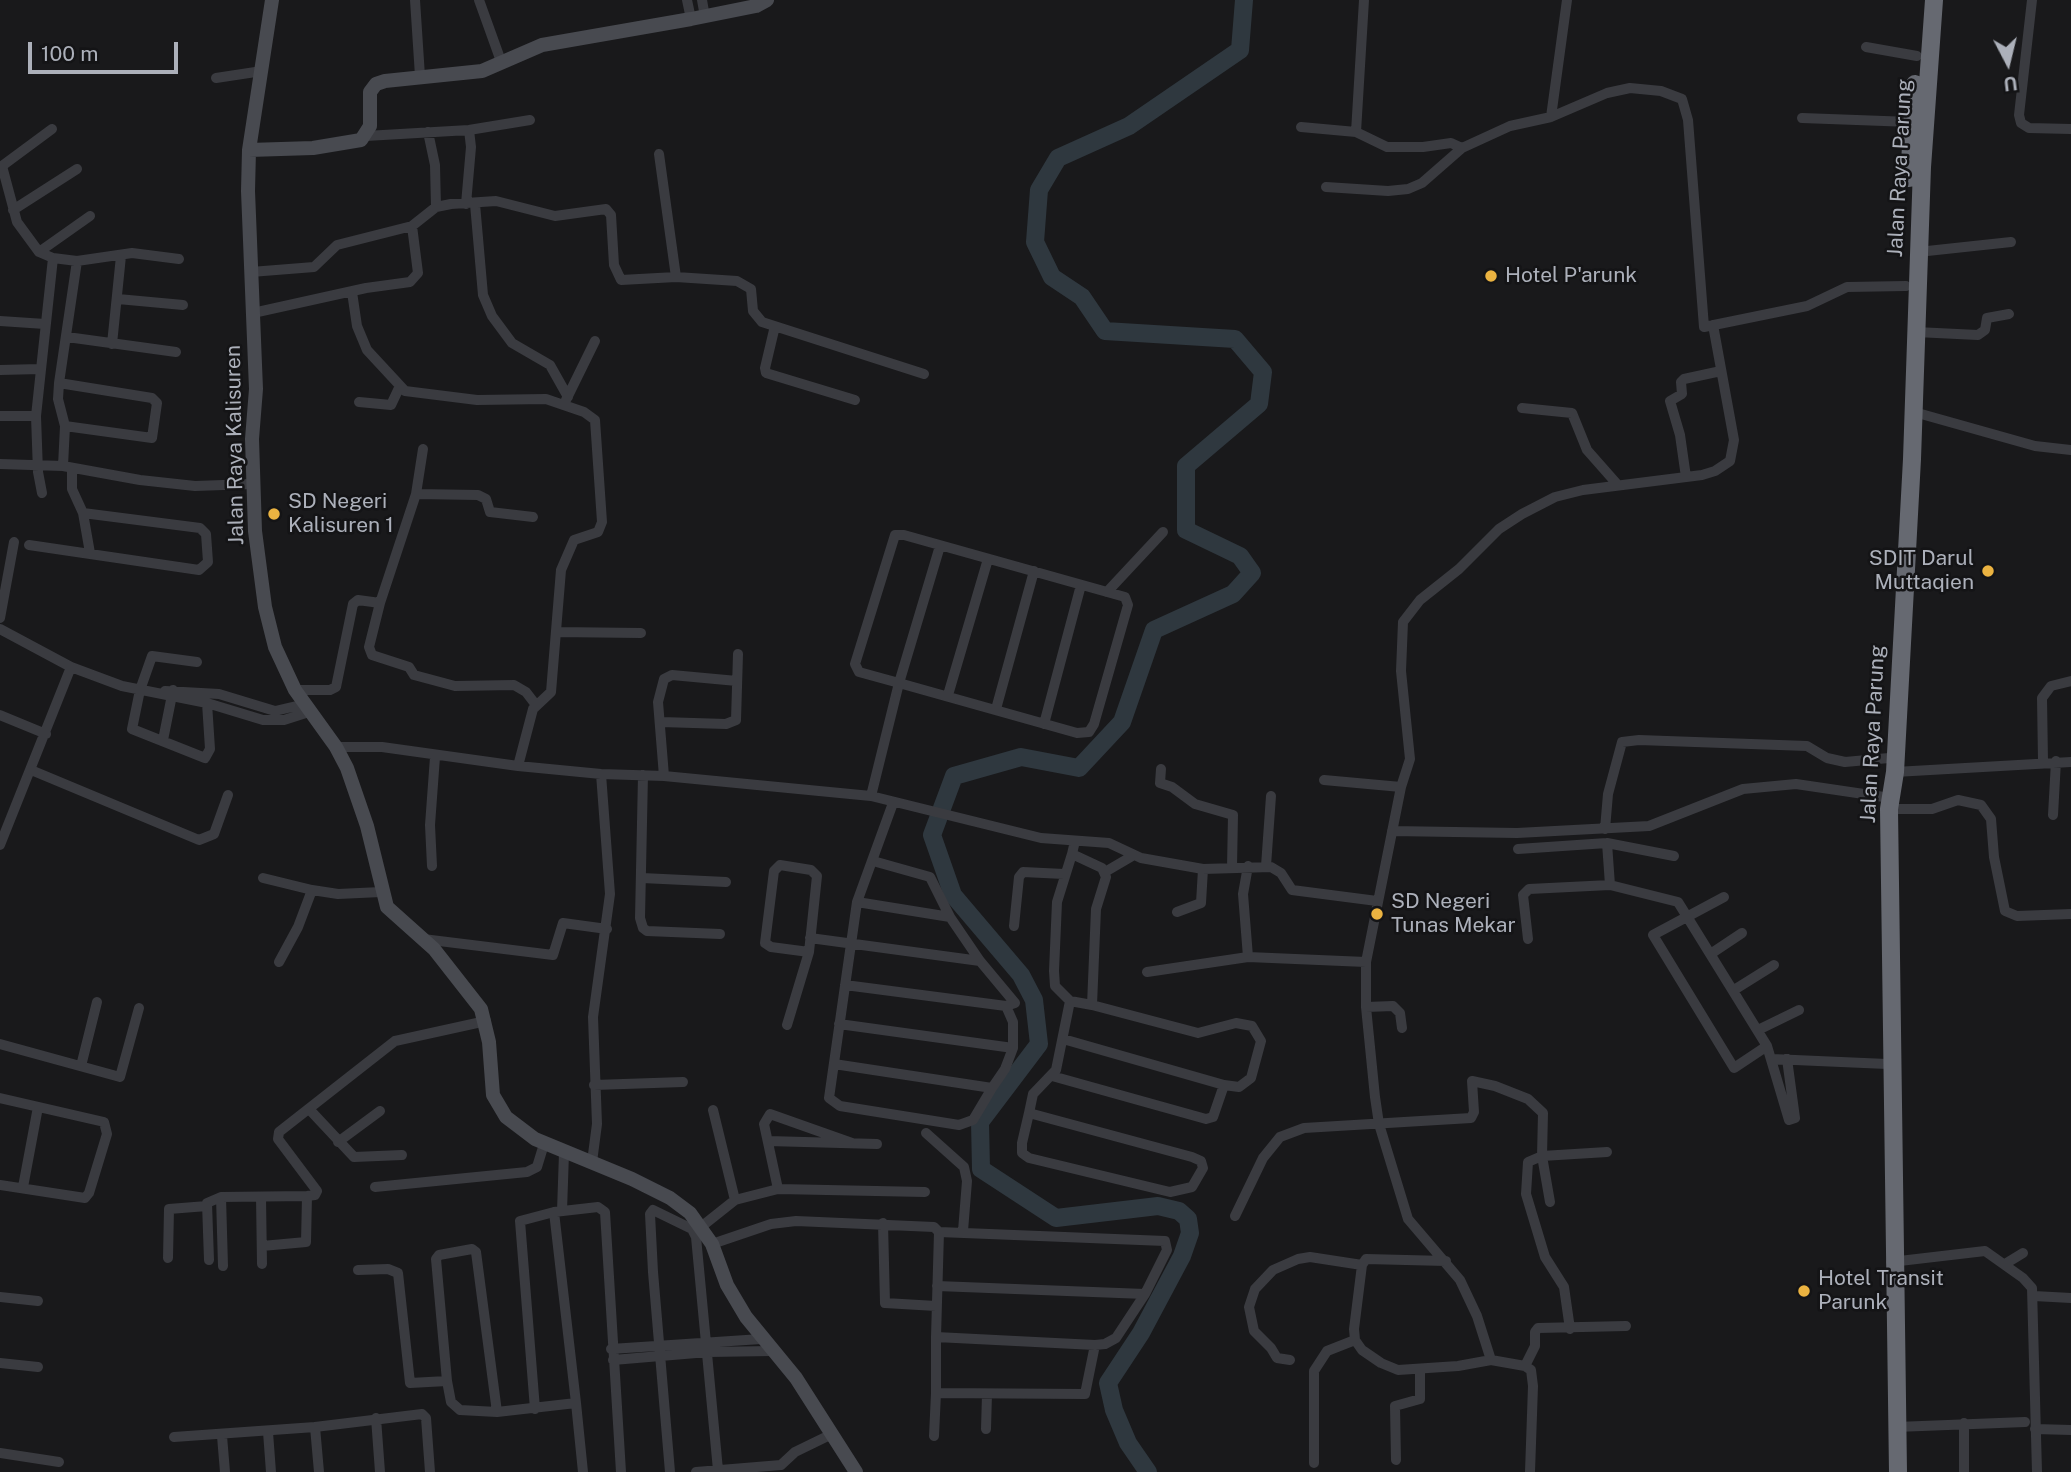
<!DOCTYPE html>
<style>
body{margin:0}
#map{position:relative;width:2071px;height:1472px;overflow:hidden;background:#19191b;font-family:"Public Sans",sans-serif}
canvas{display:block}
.north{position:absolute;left:1973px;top:28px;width:70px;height:70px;-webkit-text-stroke:5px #141416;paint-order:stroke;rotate:173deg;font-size:19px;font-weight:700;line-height:28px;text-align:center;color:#acb0ba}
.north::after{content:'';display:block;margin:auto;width:24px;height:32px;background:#acb0ba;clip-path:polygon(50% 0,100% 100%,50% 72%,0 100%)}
.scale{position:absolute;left:28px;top:42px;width:150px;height:32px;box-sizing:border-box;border:4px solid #acb0ba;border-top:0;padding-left:9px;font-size:21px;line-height:24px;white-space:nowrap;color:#acb0ba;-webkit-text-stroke:5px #141416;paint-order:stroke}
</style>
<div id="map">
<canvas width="2071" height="1472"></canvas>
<div class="north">U</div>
<div class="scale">100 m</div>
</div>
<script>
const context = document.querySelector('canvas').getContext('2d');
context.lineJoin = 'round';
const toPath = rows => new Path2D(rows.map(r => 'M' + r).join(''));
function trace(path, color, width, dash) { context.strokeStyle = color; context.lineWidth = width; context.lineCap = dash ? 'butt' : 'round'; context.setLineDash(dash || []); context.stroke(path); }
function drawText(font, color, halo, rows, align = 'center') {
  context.font = font + ' "Public Sans",sans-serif'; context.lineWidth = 5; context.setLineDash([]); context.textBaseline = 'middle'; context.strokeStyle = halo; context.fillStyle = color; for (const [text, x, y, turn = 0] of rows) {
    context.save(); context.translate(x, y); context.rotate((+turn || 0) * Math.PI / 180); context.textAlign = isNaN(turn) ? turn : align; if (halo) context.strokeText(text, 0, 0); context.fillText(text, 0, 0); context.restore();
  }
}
const river = toPath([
 [1148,1472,1128,1443,1114,1410,1108,1383,1141,1333,1182,1256,1190,1233,1188,1219,1179,1211,1158,1206,1056,1218,981,1169,980,1122,1039,1044,1034,1000,1021,975,953,895,932,835,954,776,1021,757,1079,768,1122,722,1154,630,1233,594,1252,573,1240,556,1186,530,1186,466,1259,404,1263,372,1235,339,1105,331,1082,297,1052,277,1035,242,1039,190,1058,158,1129,126,1240,50,1244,0]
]);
const street = toPath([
 [415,0,420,76],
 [479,0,502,64],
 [687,0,691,19],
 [702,0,705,17],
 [2032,0,2019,115,2021,123,2029,128,2071,129],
 [1866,47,1917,56],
 [216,78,262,71],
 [1551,117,1567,0],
 [1802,118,1911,122],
 [1301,127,1356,132,1387,147,1423,147,1451,143,1462,148],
 [428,132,435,165,436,207],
 [1356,132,1364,0],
 [366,136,469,130,530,120],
 [659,154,676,277],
 [1326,187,1388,191,1408,189,1422,183,1462,148,1510,126,1551,117,1607,93,1630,88,1661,91,1682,99,1688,120,1704,327,1807,306,1847,287,1906,286],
 [466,204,471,147,469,130],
 [475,204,483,295,492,316,512,343,550,365,568,397],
 [13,210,77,169],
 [39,252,90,216],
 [1918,252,2011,242],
 [53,258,77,261],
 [251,272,314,267,337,245,412,226,436,207,451,204,496,201,555,216,606,209,611,215,614,265,621,280,676,277,737,281,751,289,753,311,762,322,924,374],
 [352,292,357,326,367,350,405,391,477,400,546,399,584,412,595,420,602,522,598,532,574,540,561,570,551,692,533,709,518,766],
 [118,299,183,305],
 [253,313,366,288,410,282,418,273,412,226],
 [0,321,45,324],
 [775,326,765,368,766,373,855,400],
 [1916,332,1978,335,1985,330,1987,318,2009,314],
 [67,337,176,352],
 [112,344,121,256],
 [0,370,40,369],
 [59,383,152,398,157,403,152,438,65,426],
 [566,400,595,341],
 [359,402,391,405,399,388],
 [1522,408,1572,413,1587,450,1617,484],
 [1914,412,2035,446,2071,450],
 [0,416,36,416],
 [0,464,63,466,140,480,195,486,252,484],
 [63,466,65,426,58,399,59,383,77,261,132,253,179,259],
 [72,468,72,489,83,513,90,553],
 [1686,477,1680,435,1670,401,1682,394,1681,382,1684,379,1721,371],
 [42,493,38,472,36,416,53,258,39,252,17,222,2,166,52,129],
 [416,494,423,449],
 [29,545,199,570,208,562,206,534,200,528,83,513],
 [1107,592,1163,532],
 [380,603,369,647,372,655,409,667,414,675,455,686,514,685,526,692,536,705],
 [0,618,14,542],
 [0,629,71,667,122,686,207,703,263,720,284,720,309,712],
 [556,632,641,633],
 [197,662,152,656,140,690,132,729,205,758,210,749,207,703],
 [295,690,330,690,336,687,353,604,358,600,380,603,416,494,478,495,486,499,490,512,533,517],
 [165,691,219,694,275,711,305,704],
 [948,695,988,559],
 [996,709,1034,571],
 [0,715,46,734],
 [661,722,726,724,736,720,738,654],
 [1044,724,1081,585],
 [163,740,173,690],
 [336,747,382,747,518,766,601,774,664,776,871,796,1041,838,1109,843,1141,858,1203,869,1271,867,1281,873,1292,890,1377,901],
 [2043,761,2042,698,2051,686,2071,681],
 [1161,769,1160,783,1172,787,1195,804,1233,815,1232,867],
 [31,770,199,840,214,834,228,795],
 [1895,772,2071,762],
 [643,775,640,918,643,928,647,931,720,934],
 [664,776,658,702,664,679,672,675,737,681],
 [1324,780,1401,787],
 [871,796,899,683,1077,733,1089,732,1094,724,1128,605,1125,597,904,535,895,535,855,664,859,672,899,683,940,546],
 [893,803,857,902,829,1098,840,1106,959,1125,973,1120,992,1088],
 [1887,809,1932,809,1958,800,1981,805,1991,819,1994,857,2005,911,2017,916,2071,914],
 [2053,815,2056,761],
 [1605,829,1608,794,1622,742,1639,740,1807,746,1827,758,1845,762,1889,758],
 [1392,831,1517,833,1649,826,1743,789,1796,784,1884,797],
 [1607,843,1610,885],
 [0,845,71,667],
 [1518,849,1607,843,1674,856],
 [432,866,430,825,435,757],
 [1248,866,1243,894,1248,957],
 [1266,866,1271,796],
 [1105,872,1134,855],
 [263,878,312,890],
 [642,878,726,882],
 [1724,897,1653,935,1734,1068,1767,1046],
 [857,902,950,917],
 [1177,912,1201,903,1203,869],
 [1014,926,1019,877,1023,872,1064,874],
 [810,938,980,961],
 [423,939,553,955,563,923,607,929],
 [1528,939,1523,895,1529,889,1610,885,1678,902,1767,1046,1789,1120,1795,1118,1787,1059],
 [1712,953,1742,933],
 [279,962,298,927,312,890,338,894,381,892],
 [1147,972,1248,957,1366,962],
 [845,985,1006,1006,1015,1003,980,961,950,917,930,877,873,861],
 [1734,990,1774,965],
 [1070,1001,1055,986,1054,971,1057,902,1072,854],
 [1366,1007,1393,1006,1400,1013,1402,1028],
 [839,1024,1013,1048],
 [787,1025,809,952,817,876,811,870,780,865,774,871,765,943,771,947,809,952],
 [1758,1030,1799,1010],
 [1063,1039,1224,1085,1239,1087,1251,1078,1261,1041,1252,1026,1236,1023,1198,1033,1092,1005],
 [0,1044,120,1077,139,1008],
 [1772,1059,1887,1064],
 [834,1064,992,1088,1005,1069,1013,1048,1013,1022,1006,1006],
 [81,1066,97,1002],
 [1052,1076,1206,1119,1213,1117,1224,1085],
 [594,1085,683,1082],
 [0,1098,104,1122,107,1134,89,1193,85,1198,0,1185],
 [309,1109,354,1157,402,1155],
 [713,1110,735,1200],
 [1029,1113,1192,1157,1201,1161,1203,1168,1192,1187,1170,1192,1029,1158,1022,1153,1022,1143,1029,1113,1033,1094,1056,1070,1070,1001,1092,1005,1096,909,1106,877,1102,868,1072,854,1075,841],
 [926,1133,964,1167,967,1181,963,1231],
 [768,1141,877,1144],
 [338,1142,380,1111],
 [592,1162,597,1124,593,1017,610,894,601,774],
 [23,1187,38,1107],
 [375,1187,527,1172,537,1167,544,1144],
 [778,1189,764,1124,770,1114,852,1143],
 [261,1197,262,1264],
 [1550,1202,1542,1156,1607,1152],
 [562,1211,564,1153],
 [554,1212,576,1403],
 [1235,1216,1263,1158,1280,1137,1304,1128,1471,1118,1474,1112,1472,1081,1495,1086,1528,1099,1543,1113,1542,1156,1528,1162,1526,1194,1545,1257,1564,1287,1570,1329],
 [883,1223,885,1303,936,1306],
 [701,1227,735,1200,778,1189,925,1192],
 [939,1232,1165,1241,1167,1250,1145,1294],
 [712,1244,771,1224,796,1221,934,1227,939,1232,936,1337,1095,1345,1085,1394,936,1393,934,1436],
 [262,1246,306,1242,307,1196],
 [168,1258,169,1209,207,1206],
 [209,1260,207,1203,221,1197],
 [1446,1261,1366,1259,1362,1265,1354,1329,1355,1340,1362,1350,1381,1363,1398,1370,1458,1366,1491,1360,1525,1366,1535,1346,1535,1332,1538,1328,1626,1326],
 [1891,1262,1985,1251,2023,1278,2032,1288,2037,1472],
 [2005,1264,2023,1253],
 [223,1266,221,1197,307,1196,315,1195,317,1191,278,1139,279,1132,395,1041,486,1021],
 [358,1270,388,1269,398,1273,410,1383,447,1381,451,1402,460,1410,497,1412,576,1403,583,1472],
 [937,1286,1145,1294,1116,1338,1105,1344,1095,1345],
 [2034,1296,2071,1298],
 [0,1297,38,1301],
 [936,1337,936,1393],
 [611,1349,761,1339],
 [613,1360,708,1352,772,1351],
 [1290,1360,1277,1358,1271,1348,1254,1331,1249,1307,1255,1289,1273,1270,1298,1259,1310,1257,1362,1265],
 [1491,1360,1477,1316,1460,1280,1408,1219,1379,1124,1375,1097,1366,1007,1366,962,1401,787,1410,759,1401,671,1403,622,1420,600,1459,569,1499,529,1522,514,1555,497,1583,490,1702,475,1715,471,1730,461,1734,440,1713,325],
 [0,1363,38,1367],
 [1525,1366,1531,1370,1533,1386,1530,1472],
 [447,1381,436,1259,439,1255,472,1249,476,1252,497,1412],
 [535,1409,520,1221,554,1212,598,1207,605,1212,621,1472],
 [376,1418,380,1472],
 [1964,1423,1964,1472],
 [315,1427,422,1414,426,1418,430,1472],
 [1896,1427,2025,1422],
 [986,1429,987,1394],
 [2035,1429,2071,1430],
 [268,1432,271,1472],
 [222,1436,225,1472],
 [174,1437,315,1427,319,1472],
 [0,1453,59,1462],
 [1396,1460,1395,1406,1420,1399,1420,1370],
 [1314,1463,1314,1371,1327,1351,1355,1340],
 [670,1472,653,1272,650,1214,653,1210,692,1229,696,1237,718,1470],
 [696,1472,781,1465,795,1452,832,1434]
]);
const secondary = toPath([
 [272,0,249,150,248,191,256,389,252,439,255,531,265,607,275,647,295,690,336,747,347,768,367,826,387,907,434,949,481,1009,489,1042,493,1095,506,1117,535,1139,632,1179,670,1198,690,1213,712,1244,727,1285,746,1317,796,1378,856,1472],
 [249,150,313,148,361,140,370,126,370,92,376,84,385,81,482,71,542,45,691,19,756,6,767,0]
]);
const highway = toPath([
 [1909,178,1915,84],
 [1898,1472,1889,809,1895,772,1912,459,1922,167,1934,0]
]);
const markers = [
 [1491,276,7,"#ebb341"],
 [274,514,7,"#ebb341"],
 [1988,571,7,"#ebb341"],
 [1377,914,7,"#ebb341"],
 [1804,1291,7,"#ebb341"]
];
const streetNames = [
 ["Jalan Raya Parung",1900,168,-87],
 ["Jalan Raya Kalisuren",235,445,-91],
 ["Jalan Raya Parung",1873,734,-87]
];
const poiNames = [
 ["Hotel P'arunk",1505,276],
 ["SD Negeri",288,502],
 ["Kalisuren 1",288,526],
 ["SDIT Darul",1974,559,"right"],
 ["Muttaqien",1974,583,"right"],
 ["SD Negeri",1391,902],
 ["Tunas Mekar",1391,926],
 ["Hotel Transit",1818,1279],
 ["Parunk",1818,1303]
];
trace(river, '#2f383f', 18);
trace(street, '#3a3b40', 10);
trace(secondary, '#484a50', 14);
trace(highway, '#666971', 18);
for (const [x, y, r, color] of markers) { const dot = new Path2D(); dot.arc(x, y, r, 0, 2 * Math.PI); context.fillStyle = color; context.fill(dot); trace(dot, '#141416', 2.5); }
drawText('21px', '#acb0ba', '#141416', streetNames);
drawText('21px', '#acb0ba', '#141416', poiNames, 'left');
</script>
